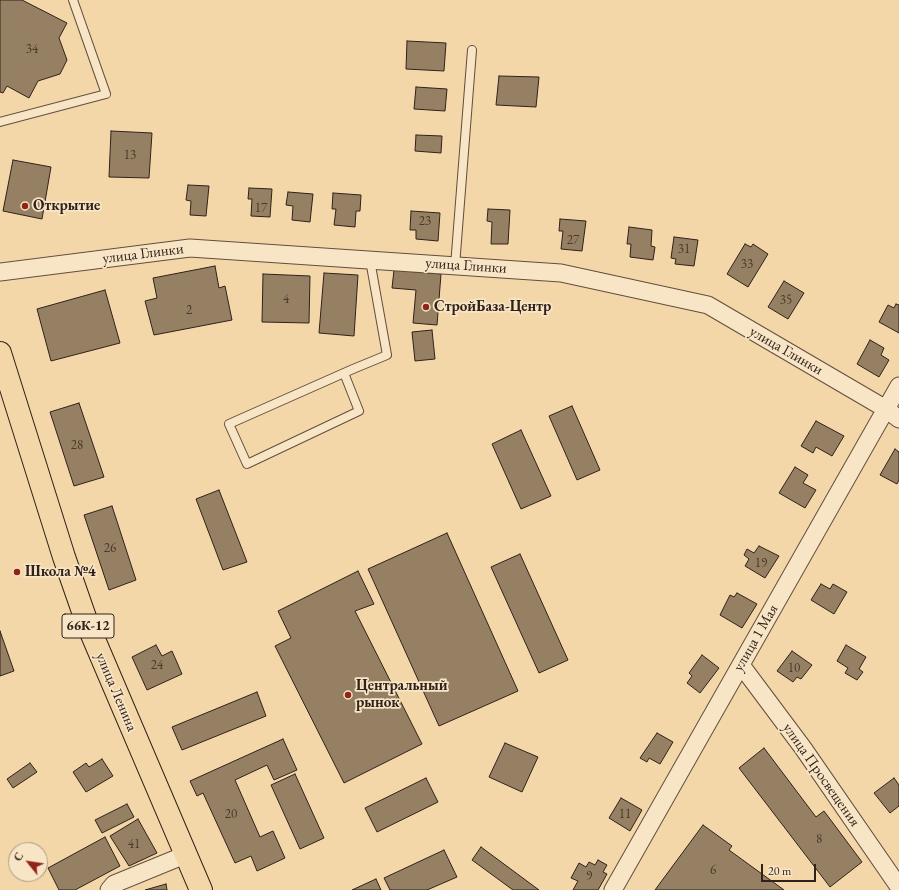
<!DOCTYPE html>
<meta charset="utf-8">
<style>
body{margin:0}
#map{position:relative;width:899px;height:890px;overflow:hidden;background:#f4d7a8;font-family:"EB Garamond",serif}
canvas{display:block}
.north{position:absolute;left:8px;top:842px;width:40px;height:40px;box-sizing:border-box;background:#f8e5c6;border:1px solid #a89781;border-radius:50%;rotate:300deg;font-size:11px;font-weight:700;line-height:16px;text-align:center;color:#30211a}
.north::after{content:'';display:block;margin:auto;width:14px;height:18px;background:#8f2418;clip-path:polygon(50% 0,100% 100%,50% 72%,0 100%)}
.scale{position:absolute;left:761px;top:864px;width:55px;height:18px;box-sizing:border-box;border:2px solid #30211a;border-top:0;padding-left:5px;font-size:12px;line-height:14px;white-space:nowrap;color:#30211a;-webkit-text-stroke:3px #f8e5c6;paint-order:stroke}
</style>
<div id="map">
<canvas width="899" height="890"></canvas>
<div class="north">С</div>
<div class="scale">20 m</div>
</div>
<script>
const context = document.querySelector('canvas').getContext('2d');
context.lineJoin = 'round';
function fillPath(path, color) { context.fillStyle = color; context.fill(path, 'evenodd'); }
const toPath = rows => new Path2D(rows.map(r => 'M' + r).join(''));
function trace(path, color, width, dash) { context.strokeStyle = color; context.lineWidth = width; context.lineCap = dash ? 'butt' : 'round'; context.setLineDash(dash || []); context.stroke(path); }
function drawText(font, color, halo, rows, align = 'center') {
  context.font = font + ' "EB Garamond",serif'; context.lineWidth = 3.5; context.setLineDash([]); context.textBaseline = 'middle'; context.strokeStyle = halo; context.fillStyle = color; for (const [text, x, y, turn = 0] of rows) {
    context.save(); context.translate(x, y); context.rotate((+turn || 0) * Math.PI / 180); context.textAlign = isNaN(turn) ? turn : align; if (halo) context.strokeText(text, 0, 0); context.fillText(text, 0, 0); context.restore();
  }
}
const building = toPath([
 [0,0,22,0,67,23,59,38,67,60,60,74,38,81,29,98,7,86,3,93,0,92,0,0],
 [407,41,446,43,444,71,406,69,407,41],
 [499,76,539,77,536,107,496,105,499,76],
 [416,87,447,89,445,111,414,109,416,87],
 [111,131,152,133,149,178,109,177,111,131],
 [416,135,442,136,441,153,415,151,416,135],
 [13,160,51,167,42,219,3,211,13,160],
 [188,185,209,186,206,216,190,215,191,201,186,200,188,185],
 [249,188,272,189,270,217,251,216,252,199,248,199,249,188],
 [288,192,313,194,310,222,292,220,293,206,286,205,288,192],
 [333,193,361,195,360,211,356,211,355,227,334,225,336,209,332,209,333,193],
 [488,209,510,210,508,244,491,244,492,222,487,221,488,209],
 [411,211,440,213,438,241,416,239,416,230,410,230,411,211],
 [560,219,586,221,582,251,561,249,563,231,559,231,560,219],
 [629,227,652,230,651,246,655,247,653,260,630,257,631,244,627,244,629,227],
 [674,237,698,240,694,266,675,264,676,259,671,258,674,237],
 [745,244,751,247,753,244,768,254,748,287,727,274,745,244],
 [215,266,219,288,225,286,232,320,154,335,145,301,157,298,153,278,215,266],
 [394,270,441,274,437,325,413,323,416,290,392,288,394,270],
 [324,273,358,275,354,336,319,333,324,273],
 [263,274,310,276,309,323,262,322,263,274],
 [784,281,804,293,788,319,768,307,784,281],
 [105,290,120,343,51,361,37,309,105,290],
 [896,304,899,305,899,333,879,322,888,305,894,308,896,304],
 [432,330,435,359,415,361,412,332,432,330],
 [870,340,884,348,881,355,889,360,879,377,857,364,870,340],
 [79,403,104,477,74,486,50,412,79,403],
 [572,406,600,470,577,480,549,416,572,406],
 [816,421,844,436,832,456,816,447,813,453,801,446,816,421],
 [521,430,551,496,521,509,492,444,521,430],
 [895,449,899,452,899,480,897,484,880,475,895,449],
 [795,467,808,475,803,483,816,490,805,508,779,493,795,467],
 [219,490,247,562,223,570,196,499,219,490],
 [112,506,136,580,109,590,84,515,112,506],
 [447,533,518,691,439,726,368,569,447,533],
 [759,546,779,556,765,578,745,566,749,559,744,555,747,549,754,553,759,546],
 [520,554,568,660,539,673,491,567,520,554],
 [358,571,374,604,355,611,422,744,344,783,275,646,291,638,278,611,358,571],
 [821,584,830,589,833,584,847,592,834,614,811,600,821,584],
 [737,593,757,604,742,628,720,615,730,595,734,597,737,593],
 [0,631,14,671,0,676,0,631],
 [156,645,162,656,172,651,182,674,147,690,132,657,156,645],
 [846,645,866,657,859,669,863,672,857,680,845,673,848,668,837,661,846,645],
 [792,651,812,665,801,679,797,677,793,682,777,671,792,651],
 [702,655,719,668,700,693,687,683,692,676,689,673,702,655],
 [257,692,266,716,182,750,172,727,257,692],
 [657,733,673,742,660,764,649,758,647,762,640,758,657,733],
 [283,739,297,770,274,780,267,765,235,780,260,837,273,831,285,858,257,871,251,856,235,863,203,793,197,796,190,781,283,739],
 [505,743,538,757,522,792,489,777,505,743],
 [764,748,816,817,824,811,862,862,830,887,739,768,764,748],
 [102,759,113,776,86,792,73,772,86,763,89,767,102,759],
 [30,763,37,772,13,788,7,779,30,763],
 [295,774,324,838,300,849,271,785,295,774],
 [426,778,438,802,377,832,365,808,426,778],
 [894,778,899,785,899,806,890,813,874,793,894,778],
 [621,798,642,810,630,831,609,818,621,798],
 [127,804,134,817,102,833,95,820,127,804],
 [138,819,157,853,129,866,110,836,138,819],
 [703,825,732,846,729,850,784,890,655,890,703,825],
 [105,837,120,866,75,890,59,890,48,868,105,837],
 [481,847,539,890,513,890,472,860,481,847],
 [444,850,457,877,427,890,390,890,384,878,444,850],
 [598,860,607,865,603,872,607,874,598,890,573,890,578,881,571,878,579,863,586,867,589,862,595,865,598,860],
 [376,879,381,890,352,890,376,879],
 [166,884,167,890,145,890,166,884]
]);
const lane = toPath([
 [0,122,106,94,73,0],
 [455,266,472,50],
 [344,373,359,411,247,464,229,424,344,373,353,369,387,355,370,260]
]);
const street = toPath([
 [0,272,190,248,561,273,708,305,886,409,899,419],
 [741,665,803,748,899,887],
 [109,890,114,884,185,855],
 [613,890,899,386]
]);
const primary = toPath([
 [0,353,64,557,87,623,201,890]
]);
const markers = [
 [25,206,4,"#8f2418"],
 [426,307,4,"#8f2418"],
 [17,572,4,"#8f2418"],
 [348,695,4,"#8f2418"]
];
const numberNames = [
 ["34",32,49],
 ["13",130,155],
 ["17",261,208],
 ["23",425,221],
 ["27",573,240],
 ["31",684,249],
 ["33",747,264],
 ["4",286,299],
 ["35",786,300],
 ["2",189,310],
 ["28",77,445],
 ["26",110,548],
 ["19",761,563],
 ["24",157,665],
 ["10",794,668],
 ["20",231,814],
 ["11",625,814],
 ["8",819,839],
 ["41",134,844],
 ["6",713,870],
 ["9",589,876]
];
const shields = [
 [88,626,52]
];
const shieldNames = [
 ["66К-12",88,626]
];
const poiNames = [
 ["Открытие",33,206],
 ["СтройБаза-Центр",434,307],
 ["Школа №4",25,572],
 ["Центральный",356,686],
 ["рынок",356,703]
];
const streetNames = [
 ["улица Глинки",143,254,-7],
 ["улица Глинки",466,266,4],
 ["улица Глинки",786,351,30],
 ["улица 1 Мая",756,638,-60],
 ["улица Ленина",116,692,67],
 ["улица Просвещения",821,775,55]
];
fillPath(building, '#968064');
trace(building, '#30211a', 1);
trace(lane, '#614e3e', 10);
trace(street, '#614e3e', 19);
trace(primary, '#30211a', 24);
trace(lane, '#f8e5c6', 8);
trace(street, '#f8e5c6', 17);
trace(primary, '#f4d7a8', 22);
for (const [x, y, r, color] of markers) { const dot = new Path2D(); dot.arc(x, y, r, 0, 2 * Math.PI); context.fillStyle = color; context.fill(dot); trace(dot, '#f8e5c6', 1.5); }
drawText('13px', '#4a392c', null, numberNames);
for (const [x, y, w] of shields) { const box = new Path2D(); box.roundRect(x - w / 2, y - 12, w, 24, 3); context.fillStyle = '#f8e5c6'; context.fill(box); trace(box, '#30211a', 1); }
drawText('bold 14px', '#30211a', null, shieldNames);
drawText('bold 15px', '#30211a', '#f8e5c6', poiNames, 'left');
drawText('15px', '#30211a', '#f8e5c6', streetNames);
</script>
